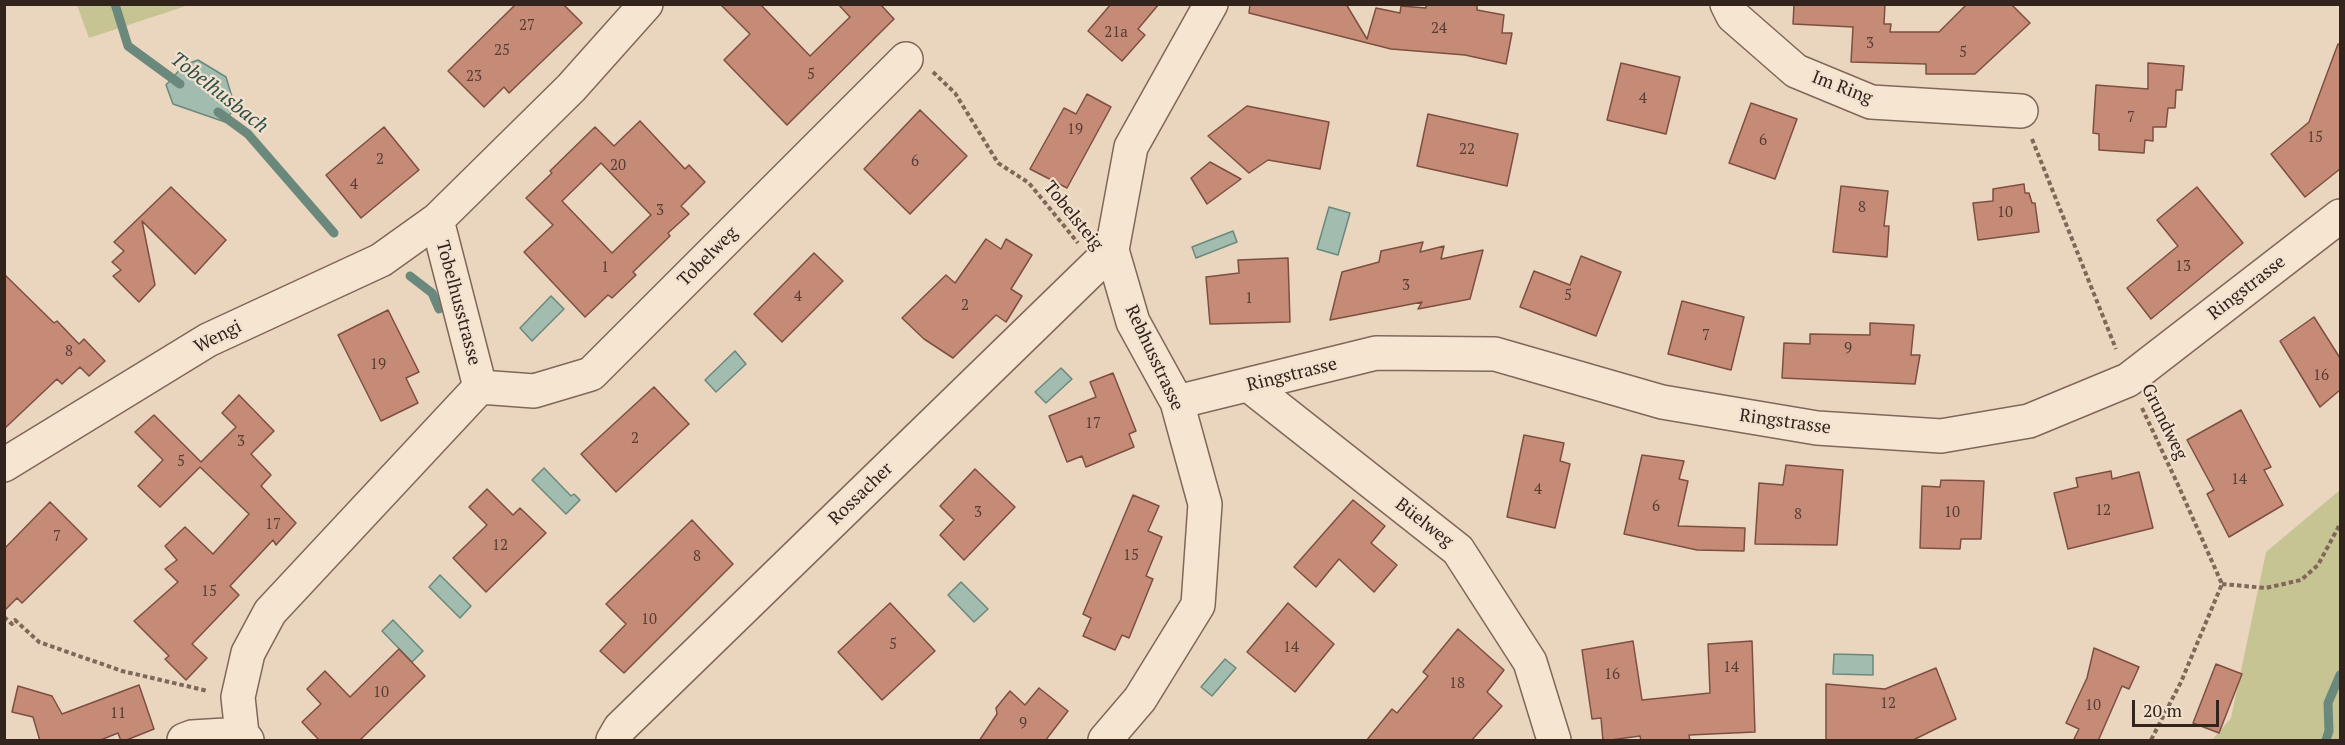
<!DOCTYPE html>
<meta charset="utf-8">
<style>
body{margin:0}
#map{position:relative;width:2345px;height:745px;overflow:hidden;background:#ead6bf;font-family:"PT Serif",serif}
canvas{display:block}
.frame{position:absolute;inset:0;border:6px solid #32231c;pointer-events:none}
.scale{position:absolute;left:2132px;top:700px;width:87px;height:27px;box-sizing:border-box;border:3px solid #32231c;border-top:0;padding-left:8px;font-size:18px;line-height:21px;white-space:nowrap;color:#32231c;-webkit-text-stroke:4px #f2e1ce;paint-order:stroke}
</style>
<div id="map">
<canvas width="2345" height="745"></canvas>
<div class="frame"></div>
<div class="scale">20 m</div>
</div>
<script>
const context = document.querySelector('canvas').getContext('2d');
context.lineJoin = 'round';
function fillPath(path, color) { context.fillStyle = color; context.fill(path, 'evenodd'); }
const toPath = rows => new Path2D(rows.map(r => 'M' + r).join(''));
function trace(path, color, width, dash) { context.strokeStyle = color; context.lineWidth = width; context.lineCap = dash ? 'butt' : 'round'; context.setLineDash(dash || []); context.stroke(path); }
function drawText(font, color, halo, rows, align = 'center') {
  context.font = font + ' "PT Serif",serif'; context.lineWidth = 4.5; context.setLineDash([]); context.textBaseline = 'middle'; context.strokeStyle = halo; context.fillStyle = color; for (const [text, x, y, turn = 0] of rows) {
    context.save(); context.translate(x, y); context.rotate((+turn || 0) * Math.PI / 180); context.textAlign = isNaN(turn) ? turn : align; if (halo) context.strokeText(text, 0, 0); context.fillText(text, 0, 0); context.restore();
  }
}
const green = toPath([
 [77,5,77,4,189,5,89,38],
 [2340,490,2340,740,2212,740,2231,718,2266,552]
]);
const water = toPath([
 [198,60,226,77,235,107,225,122,173,104,166,85,184,65,198,60],
 [1329,207,1350,213,1338,255,1317,249,1329,207],
 [1233,231,1237,242,1196,258,1192,247,1233,231],
 [551,296,564,309,532,341,520,328,551,296],
 [735,351,746,364,716,392,705,380,735,351],
 [1061,368,1072,379,1046,403,1035,392,1061,368],
 [544,468,571,496,574,494,580,500,566,514,532,480,544,468],
 [440,575,471,606,460,618,429,587,440,575],
 [961,582,988,609,974,622,948,595,961,582],
 [393,620,423,651,412,662,382,631,393,620],
 [1834,654,1873,655,1873,675,1833,674,1834,654],
 [1225,659,1236,668,1212,696,1201,687,1225,659]
]);
const stream = toPath([
 [115,4,128,46,180,84],
 [218,112,248,134,334,233],
 [410,276,432,293,439,309],
 [2326,740,2329,731,2328,703,2340,675]
]);
const building = toPath([
 [516,4,563,4,582,23,509,93,504,87,484,107,448,71,516,4],
 [720,4,760,4,810,56,850,17,838,4,880,4,894,19,787,125,724,60,750,34,720,4],
 [1111,4,1159,4,1138,29,1145,35,1122,61,1088,31,1111,4],
 [1250,4,1346,4,1367,39,1376,8,1400,13,1401,6,1426,8,1426,4,1477,4,1477,10,1504,15,1502,33,1512,33,1506,64,1465,55,1391,49,1249,13,1250,4],
 [1794,4,1885,4,1884,24,1891,24,1890,32,1939,32,1967,4,2011,4,2030,23,1975,74,1926,74,1926,64,1851,62,1853,27,1793,24,1794,4],
 [2338,44,2340,45,2340,169,2305,197,2271,154,2309,122,2338,44],
 [1621,63,1680,77,1666,134,1607,120,1621,63],
 [2148,63,2184,66,2182,90,2176,90,2175,108,2168,108,2166,127,2153,127,2153,141,2145,140,2144,153,2099,150,2099,134,2093,133,2096,85,2148,89,2148,63],
 [1087,94,1111,107,1067,188,1030,169,1064,108,1076,114,1087,94],
 [1751,103,1797,119,1775,179,1729,163,1751,103],
 [1247,106,1329,122,1320,169,1268,160,1249,173,1208,136,1247,106],
 [920,110,967,156,910,214,864,169,920,110],
 [1428,114,1518,134,1507,186,1417,166,1428,114],
 [640,121,685,169,689,165,705,182,681,206,689,214,668,233,670,236,633,272,636,275,612,298,608,295,585,317,524,252,553,225,526,198,552,173,550,171,595,127,614,146,640,121],
 [601,163,651,215,612,253,562,201,601,163],
 [384,127,419,170,361,218,326,175,384,127],
 [1210,162,1241,179,1207,204,1191,178,1210,162],
 [2024,184,2025,193,2029,193,2032,203,2035,203,2039,232,1978,240,1973,203,1993,201,1993,189,2024,184],
 [1841,186,1888,191,1884,226,1889,226,1887,257,1833,252,1841,186],
 [171,187,226,240,195,274,142,221,155,285,139,302,113,276,121,270,112,262,124,251,114,242,171,187],
 [2197,187,2243,243,2151,319,2127,288,2178,246,2157,220,2197,187],
 [986,239,1001,249,1006,239,1032,255,1011,289,1022,296,1006,322,996,315,953,358,924,339,902,318,946,275,955,283,986,239],
 [1423,242,1420,252,1444,246,1441,259,1483,250,1470,299,1418,309,1422,302,1330,320,1342,272,1379,262,1381,251,1423,242],
 [814,253,843,281,782,342,754,314,814,253],
 [1581,256,1621,272,1596,336,1520,307,1534,271,1570,285,1581,256],
 [1288,258,1290,322,1210,324,1206,277,1239,273,1238,260,1288,258],
 [4,274,54,323,57,321,79,344,84,339,105,361,89,376,80,367,62,384,57,379,4,429,4,274],
 [1682,301,1744,317,1731,370,1668,354,1682,301],
 [388,310,419,372,406,378,418,403,381,421,338,335,388,310],
 [2314,317,2340,358,2340,390,2320,407,2280,341,2314,317],
 [1870,323,1914,325,1911,355,1920,355,1915,384,1782,378,1784,343,1810,344,1810,334,1870,335,1870,323],
 [1113,373,1136,431,1129,434,1134,447,1086,467,1082,456,1067,462,1049,416,1096,397,1090,382,1113,373],
 [654,387,689,424,616,492,581,454,654,387],
 [239,395,274,431,251,454,271,475,261,486,296,523,276,545,273,540,230,586,239,595,192,644,207,658,186,680,165,659,169,656,134,621,178,582,165,569,177,560,165,546,185,527,213,554,249,514,200,467,160,507,138,486,163,460,135,432,154,415,201,462,236,427,222,413,239,395],
 [2241,410,2271,467,2264,470,2283,505,2229,537,2207,494,2214,490,2187,440,2241,410],
 [1524,435,1564,443,1560,461,1570,464,1555,528,1507,517,1524,435],
 [1642,455,1684,461,1679,479,1688,481,1678,526,1745,528,1744,551,1697,550,1624,534,1642,455],
 [1786,465,1843,470,1837,545,1755,544,1759,483,1783,485,1786,465],
 [975,469,1015,507,964,560,940,535,954,520,940,506,975,469],
 [2111,471,2112,479,2139,472,2153,528,2068,549,2054,493,2078,487,2076,478,2111,471],
 [1941,480,1984,481,1981,539,1961,539,1960,549,1920,548,1922,486,1940,487,1941,480],
 [487,489,513,515,520,508,546,533,486,592,453,558,487,525,469,507,487,489],
 [1133,495,1159,506,1148,531,1162,537,1146,576,1153,579,1129,638,1122,635,1115,650,1083,636,1091,618,1083,614,1133,495],
 [1353,500,1385,526,1371,543,1397,565,1374,592,1339,559,1316,587,1294,567,1353,500],
 [50,502,87,539,22,603,17,598,4,611,4,549,50,502],
 [692,520,733,564,624,673,600,651,626,624,606,604,692,520],
 [890,603,935,651,882,700,838,652,890,603],
 [1288,603,1334,644,1295,692,1247,652,1288,603],
 [1458,629,1504,670,1487,692,1502,706,1471,741,1366,741,1392,709,1397,713,1428,676,1423,672,1458,629],
 [1633,641,1642,700,1710,693,1708,644,1752,641,1755,732,1689,735,1690,741,1641,741,1640,736,1603,741,1601,718,1592,719,1582,650,1633,641],
 [2094,648,2139,667,2129,689,2122,686,2098,741,2073,741,2079,729,2066,723,2087,678,2094,648],
 [399,649,425,676,359,741,320,741,302,722,321,704,307,689,325,671,350,697,399,649],
 [2216,664,2242,674,2219,733,2193,723,2216,664],
 [1936,668,1956,719,1911,741,1826,741,1826,684,1885,689,1936,668],
 [139,685,154,729,124,741,121,741,118,733,98,741,40,741,33,717,12,712,18,686,52,696,62,714,139,685],
 [1039,688,1068,711,1045,741,979,741,997,714,996,708,1010,691,1025,705,1039,688]
]);
const path = toPath([
 [933,72,955,93,998,163,1029,183,1078,243],
 [2032,139,2116,349],
 [2142,408,2179,487,2222,584,2181,682,2151,740],
 [2222,584,2266,588,2301,580,2318,565,2340,524],
 [4,617,12,624,15,620,39,642,122,671,208,691]
]);
const minor = toPath([
 [1727,4,1733,16,1796,71,1871,102,2021,111],
 [1250,386,1458,550,1530,662,1554,740],
 [480,387,534,391,591,374,906,59],
 [1177,402,1376,353,1495,354,1662,402,1817,428,1941,436,2029,421,2128,380,2340,216],
 [4,465,208,340,381,260,437,220],
 [184,740,192,737,242,734],
 [247,740,242,734,238,697,248,653,270,612,480,387,437,220,571,88,646,4],
 [613,740,620,728,1112,250],
 [1105,740,1140,699,1198,605,1205,504,1177,402,1133,322,1112,250,1131,147,1211,4]
]);
const numberNames = [
 ["27",527,26],
 ["24",1439,29],
 ["21a",1116,33],
 ["3",1870,44],
 ["25",502,51],
 ["5",1963,53],
 ["5",811,75],
 ["23",474,77],
 ["4",1643,99],
 ["7",2131,118],
 ["19",1075,130],
 ["15",2315,138],
 ["6",1763,141],
 ["22",1467,150],
 ["2",380,160],
 ["6",915,162],
 ["20",618,166],
 ["4",354,185],
 ["8",1862,208],
 ["3",660,211],
 ["10",2005,213],
 ["13",2183,267],
 ["1",605,268],
 ["3",1406,286],
 ["5",1568,296],
 ["4",798,297],
 ["1",1249,299],
 ["2",965,306],
 ["7",1706,336],
 ["9",1848,349],
 ["8",69,352],
 ["19",378,365],
 ["16",2321,376],
 ["17",1093,424],
 ["2",635,439],
 ["3",241,442],
 ["5",181,462],
 ["14",2239,480],
 ["4",1538,490],
 ["6",1656,507],
 ["12",2103,511],
 ["3",978,513],
 ["10",1952,513],
 ["8",1798,515],
 ["17",273,525],
 ["7",57,537],
 ["12",500,546],
 ["15",1131,556],
 ["8",697,557],
 ["15",209,592],
 ["10",649,620],
 ["5",893,645],
 ["14",1291,648],
 ["14",1731,668],
 ["16",1612,675],
 ["18",1457,684],
 ["10",381,693],
 ["12",1888,704],
 ["10",2093,706],
 ["11",118,714],
 ["9",1023,724]
];
const streetNames = [
 ["Im Ring",1842,88,21],
 ["Tobelsteig",1073,216,51],
 ["Tobelweg",708,257,-45],
 ["Ringstrasse",2247,288,-38],
 ["Tobelhusstrasse",458,303,75],
 ["Wengi",218,337,-27],
 ["Rebhusstrasse",1154,358,65],
 ["Ringstrasse",1292,375,-14],
 ["Ringstrasse",1785,422,8],
 ["Grundweg",2164,422,64],
 ["Rossacher",861,494,-44],
 ["Büelweg",1424,523,38]
];
const waterNames = [
 ["Tobelhusbach",219,93,38]
];
fillPath(green, '#c7c494');
fillPath(water, '#a2bcb0');
trace(water, '#6a897c', 1.5);
trace(stream, '#6a897c', 9);
fillPath(building, '#c58b77');
trace(building, '#7e4f41', 1.5);
trace(minor, '#816759', 36);
trace(path, '#816759', 4, [4.5, 3]);
trace(minor, '#f6e5d1', 33);
drawText('15px', '#573d33', null, numberNames);
drawText('18px', '#32231c', '#f2e1ce', streetNames);
drawText('italic 20px', '#2c5048', '#f2e1ce', waterNames);
</script>
